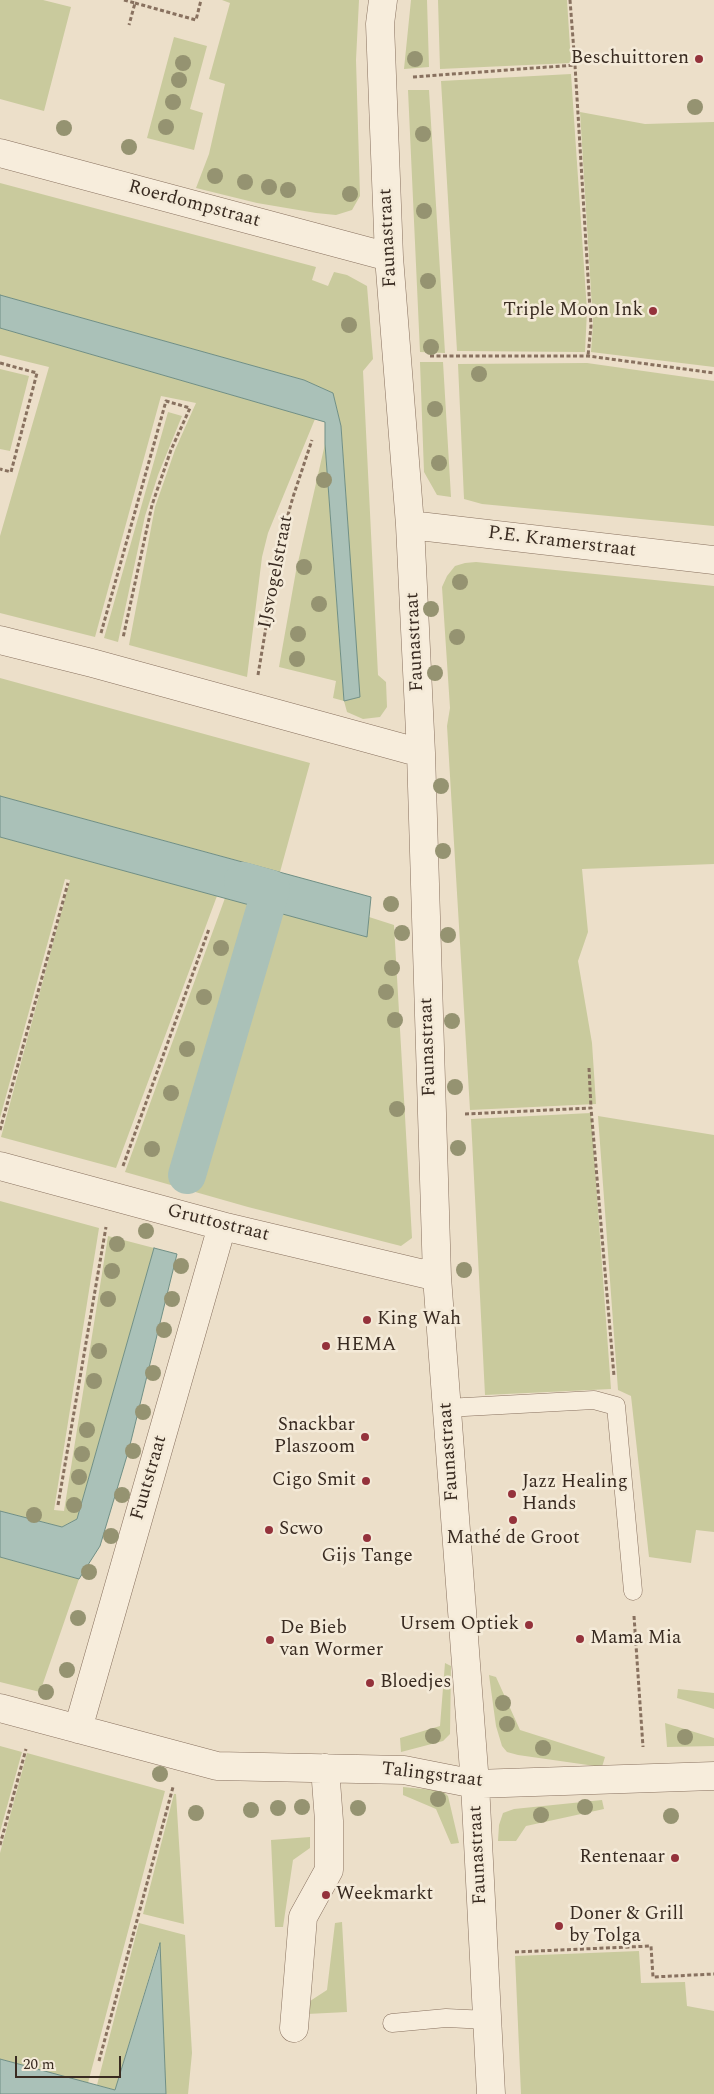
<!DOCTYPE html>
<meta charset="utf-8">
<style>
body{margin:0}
#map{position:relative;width:714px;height:2094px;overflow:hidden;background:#ecdfc9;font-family:Spectral,serif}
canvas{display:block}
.scale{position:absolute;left:15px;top:2056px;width:106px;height:22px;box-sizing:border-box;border:2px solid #392b21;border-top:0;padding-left:6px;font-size:15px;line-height:18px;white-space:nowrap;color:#392b21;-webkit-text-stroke:4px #f4ead8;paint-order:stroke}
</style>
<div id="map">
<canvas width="714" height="2094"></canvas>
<div class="scale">20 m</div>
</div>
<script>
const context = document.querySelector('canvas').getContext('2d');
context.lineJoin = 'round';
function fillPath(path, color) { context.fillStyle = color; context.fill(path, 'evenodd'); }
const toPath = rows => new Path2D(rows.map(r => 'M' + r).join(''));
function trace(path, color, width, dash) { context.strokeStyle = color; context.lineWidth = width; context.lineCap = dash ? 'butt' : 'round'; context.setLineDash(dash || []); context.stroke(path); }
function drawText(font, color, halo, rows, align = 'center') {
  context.font = font + ' Spectral,serif'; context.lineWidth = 5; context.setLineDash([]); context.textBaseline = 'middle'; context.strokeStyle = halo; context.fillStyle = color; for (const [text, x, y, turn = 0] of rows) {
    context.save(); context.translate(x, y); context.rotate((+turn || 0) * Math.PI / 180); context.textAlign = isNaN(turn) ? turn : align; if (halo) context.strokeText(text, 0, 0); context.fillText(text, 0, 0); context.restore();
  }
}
const green = toPath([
 [0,0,43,0,71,7,44,111,0,99],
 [222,0,359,0,356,60,360,196,352,210,336,215,316,213,257,203,196,188,209,154,225,84,209,79,230,3],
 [411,0,427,0,429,67,404,69],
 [438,0,567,0,571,63,440,69],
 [174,37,207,46,190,109,203,113,194,150,147,138],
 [571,74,587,311,585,352,457,351,441,81],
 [408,90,429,90,445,353,420,352],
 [580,112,645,124,714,122,714,367,591,352,593,324],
 [0,183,316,267,312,280,328,286,334,272,347,275,367,286,373,359,363,371,378,675,386,682,387,707,380,717,363,719,347,712,344,701,333,698,336,681,279,667,296,571,325,444,344,701,359,697,341,426,333,393,304,380,0,295],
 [0,328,315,419,268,533,262,557,247,677,129,645,155,507,175,450,196,403,161,396,95,637,0,613,0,536,49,367,0,355],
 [420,362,443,362,451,497,437,495,424,472],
 [587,363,714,381,714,526,482,504,464,499,458,364],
 [0,369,29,376,10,451,0,449],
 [168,412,182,416,158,475,145,516,118,642,104,638],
 [476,562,714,586,714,864,582,869,588,932,578,961,592,1043,596,1104,470,1110,447,726,450,708,442,587,447,576,455,566,465,563],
 [0,678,310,763,280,872,0,796],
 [0,837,217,896,116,1168,1,1137,70,880,65,879,0,1118],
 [225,898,367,937,369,917,394,925,412,1238,401,1246,248,1207,125,1172],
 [591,1113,611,1389,485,1395,471,1119],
 [598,1116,714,1135,714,1532,696,1530,691,1563,649,1557,631,1396,618,1390],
 [0,1201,99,1228,54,1510,64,1511,108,1236,154,1248,77,1519,62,1527,0,1511],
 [0,1557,79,1579,40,1692,0,1682],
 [445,1663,451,1666,450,1734,443,1741,401,1752,400,1738,440,1726],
 [489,1675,496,1677,520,1730,605,1757,602,1767,518,1755,507,1752,502,1746,496,1726],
 [678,1689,714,1693,714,1709,677,1698],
 [665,1723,714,1738,714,1746,667,1747],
 [0,1746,22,1752,0,1832],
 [27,1753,165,1791,88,2083,0,2059,0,1853],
 [403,1787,443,1791,448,1796,459,1843,451,1844,436,1809,403,1795],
 [174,1794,176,1794,184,1924,143,1914],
 [602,1800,604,1809,526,1826,516,1841,498,1841,499,1825,503,1813,514,1809],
 [310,1837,310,1848,293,1860,283,1927,275,1927,271,1840],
 [342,1922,347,2012,307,2014,307,2003,327,1990,335,1923],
 [139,1923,185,1935,192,2053,188,2094,166,2094,159,1944,115,2090,97,2085],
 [639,1951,641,1983,685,1982,687,2006,714,2011,714,2094,521,2094,515,1956]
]);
const water = toPath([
 [0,295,304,380,333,393,341,426,360,697,344,701,325,444,325,422,0,328,0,295],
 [0,796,371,897,367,937,0,837,0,796],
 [154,1248,177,1254,129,1449,100,1546,79,1579,0,1557,0,1511,62,1527,77,1519,154,1248],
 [160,1943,166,2094,0,2094,0,2059,115,2090,160,1943]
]);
const canal = toPath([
 [187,1175,271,889,243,881]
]);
const path = toPath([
 [124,0,135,3,129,25],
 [570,0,575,65],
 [135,3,196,20,201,0],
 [413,77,575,65,591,326,588,356],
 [430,356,588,356,714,373],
 [0,363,37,373,11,472,0,469],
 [101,633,166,401,190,408,171,450,152,505,123,638],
 [258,675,280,543,293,497,312,440],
 [589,1068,591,1108],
 [465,1114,591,1108,614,1376],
 [0,1130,68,883],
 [123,1166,209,929],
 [58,1505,106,1227],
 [634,1616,643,1747],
 [0,1845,26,1749],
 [515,1952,651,1946,653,1977,714,1974],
 [99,2061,173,1787]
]);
const lane = toPath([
 [446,1408,594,1400,616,1406,633,1591],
 [392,2023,446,2018,488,2020]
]);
const street = toPath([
 [383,0,380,24,389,257,410,525,421,753,437,1277,475,1784,491,2094],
 [0,153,389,257],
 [410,525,714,560],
 [0,640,92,663,421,753],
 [0,1166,222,1226,437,1277],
 [0,1708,217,1766,404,1770,475,1784,714,1776],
 [78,1729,222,1226],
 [294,2028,303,1917,329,1870,329,1821,325,1768]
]);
const trees = [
 [415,59],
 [183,63],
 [179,80],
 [173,102],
 [695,107],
 [166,127],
 [64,128],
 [423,134],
 [129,147],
 [215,176],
 [245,182],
 [269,187],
 [288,190],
 [350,194],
 [424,211],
 [428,281],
 [349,325],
 [431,347],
 [479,374],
 [435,409],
 [439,463],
 [324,480],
 [304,567],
 [460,582],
 [319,604],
 [431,609],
 [298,634],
 [457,637],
 [297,659],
 [435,673],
 [441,786],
 [443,851],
 [391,904],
 [402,933],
 [448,935],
 [221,948],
 [392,968],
 [386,992],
 [204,997],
 [395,1020],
 [452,1021],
 [187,1049],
 [455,1087],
 [171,1093],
 [397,1109],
 [458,1148],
 [152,1149],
 [146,1231],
 [117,1244],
 [181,1266],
 [464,1270],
 [112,1271],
 [108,1299],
 [172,1299],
 [164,1330],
 [99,1351],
 [153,1373],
 [94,1381],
 [143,1412],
 [87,1430],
 [133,1451],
 [82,1454],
 [79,1477],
 [122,1495],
 [74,1505],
 [34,1515],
 [111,1536],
 [89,1572],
 [78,1618],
 [67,1670],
 [46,1692],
 [503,1703],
 [507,1724],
 [433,1736],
 [685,1737],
 [543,1748],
 [160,1774],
 [438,1799],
 [302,1807],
 [585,1807],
 [278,1808],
 [358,1808],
 [251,1810],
 [196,1813],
 [541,1815],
 [671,1816]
];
const markers = [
 [699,59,5,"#94323b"],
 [653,311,5,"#94323b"],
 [367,1320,5,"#94323b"],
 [326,1346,5,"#94323b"],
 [365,1437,5,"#94323b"],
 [366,1481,5,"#94323b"],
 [512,1494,5,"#94323b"],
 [513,1520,5,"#94323b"],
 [269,1530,5,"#94323b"],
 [367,1538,5,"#94323b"],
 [529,1625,5,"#94323b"],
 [580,1639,5,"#94323b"],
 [270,1640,5,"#94323b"],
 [370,1683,5,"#94323b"],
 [675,1858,5,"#94323b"],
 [326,1895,5,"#94323b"],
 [559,1926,5,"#94323b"]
];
const poiNames = [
 ["Beschuittoren",689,59,"right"],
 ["Triple Moon Ink",643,311,"right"],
 ["King Wah",377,1320],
 ["HEMA",336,1346],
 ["Snackbar",355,1426,"right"],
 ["Plaszoom",355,1448,"right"],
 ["Cigo Smit",356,1481,"right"],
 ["Jazz Healing",522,1483],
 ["Hands",522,1505],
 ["Scwo",279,1530],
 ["Mathé de Groot",513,1539,"center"],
 ["Gijs Tange",367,1557,"center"],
 ["Ursem Optiek",519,1625,"right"],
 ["De Bieb",280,1629],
 ["van Wormer",280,1651],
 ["Mama Mia",590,1639],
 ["Bloedjes",380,1683],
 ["Rentenaar",665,1858,"right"],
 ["Weekmarkt",336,1895],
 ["Doner & Grill",569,1915],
 ["by Tolga",569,1937]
];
const streetNames = [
 ["Roerdompstraat",194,205,15],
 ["Faunastraat",389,238,-93],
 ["P.E. Kramerstraat",562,543,7],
 ["IJsvogelstraat",277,572,-79],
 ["Faunastraat",416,642,-93],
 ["Faunastraat",429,1047,-92],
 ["Gruttostraat",218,1224,14],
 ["Faunastraat",450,1452,-94],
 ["Fuutstraat",150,1478,-74],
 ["Talingstraat",432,1776,7],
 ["Faunastraat",479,1855,-93]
];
fillPath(green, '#c9ca9d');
fillPath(water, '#aac1b8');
trace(water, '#708f85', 1);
trace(canal, '#aac1b8', 38);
trace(lane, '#88715f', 19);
trace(street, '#88715f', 29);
trace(path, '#88715f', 3, [4, 2.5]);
trace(lane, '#f7eddc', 18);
trace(street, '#f7eddc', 28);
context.fillStyle = '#959371';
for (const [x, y] of trees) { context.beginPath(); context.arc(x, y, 8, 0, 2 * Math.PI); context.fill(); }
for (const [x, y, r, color] of markers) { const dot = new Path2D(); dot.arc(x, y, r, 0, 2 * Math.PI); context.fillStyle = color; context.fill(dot); trace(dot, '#f4ead8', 2); }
drawText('19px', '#392b21', '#f4ead8', poiNames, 'left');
drawText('19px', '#392b21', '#f4ead8', streetNames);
</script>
